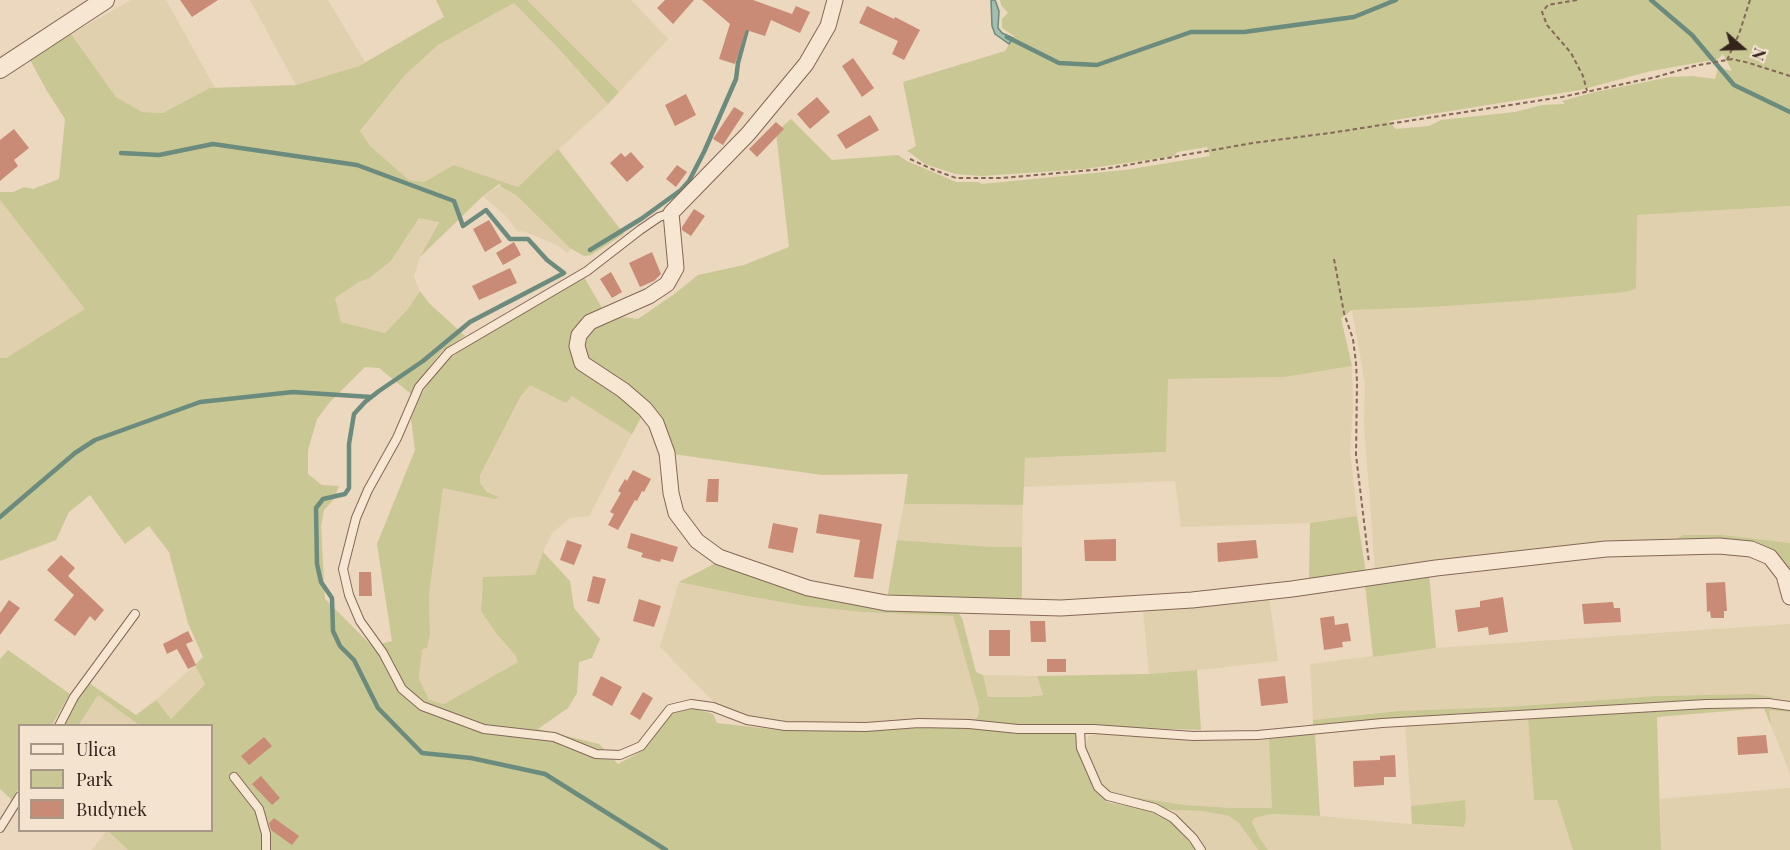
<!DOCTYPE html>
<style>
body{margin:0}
#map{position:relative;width:1790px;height:850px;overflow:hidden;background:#ecd7bf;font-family:"Playfair Display",serif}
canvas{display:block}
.legend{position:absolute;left:18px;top:724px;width:195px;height:108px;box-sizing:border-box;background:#f4e3ce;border:2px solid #a79787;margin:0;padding:8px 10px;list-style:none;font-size:18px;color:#34241c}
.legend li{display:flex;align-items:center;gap:12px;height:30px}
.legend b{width:30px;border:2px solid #a79787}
.north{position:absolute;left:1712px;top:18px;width:60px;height:60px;-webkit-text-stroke:4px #f4e3ce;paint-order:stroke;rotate:110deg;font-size:16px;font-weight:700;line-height:24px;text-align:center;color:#34241c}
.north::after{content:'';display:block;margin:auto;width:21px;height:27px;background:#34241c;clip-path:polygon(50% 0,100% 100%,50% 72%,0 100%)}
</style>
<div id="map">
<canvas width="1790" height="850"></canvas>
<ul class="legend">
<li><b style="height:8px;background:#f7e6d1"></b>Ulica</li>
<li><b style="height:16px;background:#c9c794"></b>Park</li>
<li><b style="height:16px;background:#c98b76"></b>Budynek</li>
</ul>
<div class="north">N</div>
</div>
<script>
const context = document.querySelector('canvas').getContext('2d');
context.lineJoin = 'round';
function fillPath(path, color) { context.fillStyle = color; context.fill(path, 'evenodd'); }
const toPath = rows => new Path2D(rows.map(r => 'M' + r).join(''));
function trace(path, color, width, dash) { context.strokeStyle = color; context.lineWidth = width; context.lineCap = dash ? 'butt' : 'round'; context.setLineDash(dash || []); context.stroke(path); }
const farmland = toPath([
 [131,0,166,0,215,88,210,89,163,113,142,112,116,97,71,34],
 [250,0,328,0,365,62,359,66,296,85],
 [527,0,631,0,668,39,619,92],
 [514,3,559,49,608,104,518,187,454,165,424,182,409,180,370,146,360,132,405,75,438,45],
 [500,186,516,195,571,248,568,253,555,244,523,231,518,232,506,216,483,196],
 [0,200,86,309,6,358,0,358],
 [1790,206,1790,543,1724,535,1683,535,1674,540,1586,544,1375,569,1364,423,1365,384,1352,310,1432,307,1626,292,1636,289,1636,215],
 [419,218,439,221,420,257,414,277,420,291,407,310,385,333,341,322,335,298,359,282,368,279,391,261],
 [1352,366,1353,412,1350,449,1357,516,1310,523,1181,527,1175,481,1023,487,1025,458,1166,452,1167,379,1285,377],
 [530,384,566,403,572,395,632,434,589,516,570,518,552,533,543,552,535,575,482,586,481,611,496,633,515,655,518,662,444,704,429,700,419,679,422,649,430,634,429,595,443,488,499,497,487,492,480,483,480,475,522,395],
 [904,504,1023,505,1022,547,992,547,897,540],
 [679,582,747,596,804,606,862,612,953,616,979,708,978,717,971,721,801,724,746,715,720,708,660,647],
 [1269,597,1278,661,1209,669,1149,674,1143,611],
 [1790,624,1790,701,1754,694,1655,696,1506,707,1398,711,1313,720,1310,664,1436,648],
 [195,665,205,683,171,719,156,700],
 [983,675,1037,676,1043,695,1027,697,987,697],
 [98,695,139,725,79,726],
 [1769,710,1790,712,1790,774,1771,726],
 [1528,719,1534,799,1557,800,1573,850,1268,850,1259,837,1252,822,1254,818,1272,814,1320,816,1432,826,1463,827,1465,800,1411,806,1405,725],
 [1096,733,1231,740,1269,739,1273,808,1233,808,1185,805,1113,794,1106,790,1100,782,1091,762,1086,747,1088,737],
 [1790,788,1790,850,1661,850,1660,799],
 [1171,810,1202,811,1229,816,1239,823,1258,850,1205,850,1186,825],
 [107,830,108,831,128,850,92,850]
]);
const green = toPath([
 [436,0,527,0,619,92,608,104,559,49,514,3,438,45,405,75,360,131,370,146,409,180,424,182,454,165,518,187,558,149,624,234,591,255,584,256,570,248,516,195,500,186,501,183,483,196,420,257,439,222,419,218,391,261,368,279,359,282,335,298,341,322,385,333,407,310,420,291,429,303,465,336,442,351,431,365,411,394,379,368,365,367,330,402,317,419,308,450,308,474,322,485,339,486,334,499,324,510,321,526,325,599,372,646,392,641,377,544,415,450,411,419,421,395,432,377,444,362,502,323,584,277,606,315,638,319,673,295,698,275,744,265,789,247,776,132,791,119,832,160,898,155,907,161,956,182,978,182,982,184,1125,170,1210,156,1207,147,1177,152,1174,156,1085,169,982,176,955,174,925,164,913,155,907,151,916,146,903,82,1005,51,1014,36,1002,28,1002,19,1008,13,1001,5,1000,0,1790,0,1790,206,1637,215,1636,289,1626,292,1533,300,1432,307,1352,310,1341,318,1352,366,1285,377,1168,379,1166,452,1025,458,1023,505,904,504,908,474,822,475,673,454,666,429,658,415,642,416,632,434,572,396,566,403,530,385,521,396,480,475,480,483,487,492,499,497,495,499,443,488,429,595,430,634,427,648,422,649,419,679,429,700,444,704,518,662,515,655,496,633,481,611,483,577,535,575,543,552,570,581,574,608,600,639,592,658,579,662,577,693,568,708,538,729,599,744,618,764,640,752,660,725,673,713,684,709,696,709,713,714,717,723,787,731,838,731,942,727,1023,732,1078,733,1077,749,1096,790,1107,802,1148,810,1172,822,1196,850,128,850,108,831,212,830,212,726,139,725,98,695,79,725,63,725,77,700,89,683,136,715,156,700,171,719,205,684,195,665,203,657,188,623,169,552,149,526,125,544,90,495,69,512,56,540,0,561,0,358,6,358,85,309,0,200,0,192,13,192,24,187,33,189,59,179,65,119,47,91,29,58,71,34,116,97,142,112,163,113,210,88,296,85,359,66,444,17],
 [1723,54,1732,71,1718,68,1715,79,1692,76,1670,77,1595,92,1562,101,1565,104,1542,105,1515,112,1441,120,1429,126,1396,129,1389,121,1580,90,1651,71,1718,59],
 [1357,516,1366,573,1309,580,1310,523],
 [1683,535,1724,535,1790,543,1790,572,1785,563,1775,554,1674,540],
 [897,540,992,547,1022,547,1022,595,1020,603,887,599],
 [716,563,746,574,823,598,866,607,891,610,956,610,962,618,976,672,983,675,988,697,1027,697,1043,695,1037,676,1149,674,1197,670,1201,730,1084,726,1045,726,971,721,978,717,979,708,953,616,862,612,804,606,747,596,679,582],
 [1429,575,1436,648,1373,657,1365,584],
 [8,650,70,694,52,725,20,726,19,787,12,800,0,789,0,659],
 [1754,694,1777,698,1705,700,1382,719,1313,726,1313,720,1398,711,1506,707,1655,696],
 [1764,708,1657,717,1661,850,1573,850,1557,800,1534,800,1528,719,1667,709,1764,708,1790,710,1790,712,1769,710,1771,726],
 [1315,734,1320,816,1272,814,1254,818,1252,822,1259,837,1268,850,1258,850,1239,823,1229,816,1202,811,1171,810,1113,794,1185,805,1233,808,1272,808,1269,739],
 [1465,800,1466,819,1464,827,1412,824,1411,806]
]);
const water = toPath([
 [991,0,995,0,999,11,998,28,1002,33,1013,38,1009,44,995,34,992,26,991,0]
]);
const stream = toPath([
 [1651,0,1692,35,1734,85,1790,112],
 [1007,37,1059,63,1097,65,1191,32,1244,32,1354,17,1396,0],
 [121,153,159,155,213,144,357,165,454,201,463,226,486,210,510,239,528,239,547,260,564,273,470,322,423,361,379,391,365,402,354,414,349,444,349,488,345,494,323,499,316,508,317,564,321,582,332,598,333,631,340,646,354,660,378,708,422,753,471,758,545,774,666,850],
 [590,250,641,219,681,190,689,181,704,152,736,79,738,63,748,26],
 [0,517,75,453,95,440,200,402,293,392,371,397]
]);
const building = toPath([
 [180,0,218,0,192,17],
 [665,0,694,0,673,24,657,8],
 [702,0,753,0,792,14,796,6,810,12,800,33,771,20,765,36,746,30,735,64,719,59,730,24],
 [867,6,894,19,895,17,920,30,904,60,892,54,898,41,859,23],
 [853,58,874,88,862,97,842,66],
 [686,94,696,115,675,126,665,105],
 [817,97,830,112,810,129,797,114],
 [734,107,744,113,723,145,713,139],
 [870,115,879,130,846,149,837,135],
 [776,122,784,129,757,157,749,149],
 [14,129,29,148,14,160,18,166,0,181,0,140],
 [631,152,644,167,627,182,610,163,621,153,625,157],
 [677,165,687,172,676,187,666,179],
 [694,209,705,216,691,236,682,230,682,227],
 [489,220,502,242,485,252,473,229],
 [514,242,521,255,503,265,496,253],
 [652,252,661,274,654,281,640,287,629,263],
 [510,268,517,283,479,300,472,286],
 [611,272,622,292,612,298,600,279],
 [633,470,651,479,644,492,642,491,637,501,635,500,618,530,608,525,614,514,610,512,621,493,618,491,625,479,627,481],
 [708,479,719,479,718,502,706,502],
 [819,514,882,524,873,579,854,577,860,540,816,533],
 [773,523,798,528,793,553,768,548],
 [631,533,678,547,673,562,661,559,660,562,641,557,643,553,627,548],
 [1116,539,1116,561,1085,561,1084,540],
 [567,540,582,545,574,565,560,560],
 [1256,540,1258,558,1218,562,1217,543],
 [61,555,75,568,68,576,104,610,95,621,90,616,75,636,54,620,74,595,47,570],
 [359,572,371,572,372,596,359,596],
 [593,576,606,579,599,604,587,601],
 [1725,582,1727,611,1724,611,1724,618,1711,618,1710,611,1707,612,1706,583],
 [1503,597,1508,632,1489,635,1488,627,1458,632,1455,610,1480,607,1480,601],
 [639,599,661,606,654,627,633,621],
 [9,600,20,608,0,635,0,613],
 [1613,602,1614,608,1620,608,1621,622,1584,624,1582,604],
 [1334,616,1335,625,1348,623,1351,641,1342,642,1343,647,1324,650,1320,618],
 [1030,621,1045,621,1046,642,1031,642],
 [989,630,1010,630,1010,656,989,656],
 [188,631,193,641,186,644,196,665,188,669,177,649,167,654,163,644],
 [1047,659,1066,659,1066,672,1047,672],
 [601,676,622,687,612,706,592,695],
 [1285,676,1288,703,1261,706,1258,679],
 [643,692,653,698,640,720,630,714],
 [1766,735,1768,753,1738,755,1737,737],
 [264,737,272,746,249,765,241,756],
 [1395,755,1396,777,1384,777,1384,785,1354,787,1353,761,1380,760,1380,756],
 [261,776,280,798,272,805,252,784],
 [274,818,299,836,292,845,271,830,269,823]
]);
const path = toPath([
 [1577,0,1548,5,1542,12,1547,25,1571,53,1583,76,1587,91],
 [1727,60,1739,34,1750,0],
 [910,159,934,170,956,178,1002,178,1104,169,1253,143,1330,133,1562,97,1656,77,1694,66,1732,59,1749,63,1790,76],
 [1334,259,1344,313,1353,339,1356,363,1357,382,1356,455,1369,563]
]);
const service = toPath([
 [671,213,659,217,640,230,587,271,449,352,419,387,397,438,368,490,356,518,343,569,349,595,360,621,383,653,402,689,422,706,484,729,554,737,596,754,620,755,641,746,670,709,691,704,713,707,747,720,785,726,866,727,919,723,969,724,1018,729,1094,729,1193,736,1258,735,1382,723,1706,704,1768,703,1790,706],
 [59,726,74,697,135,614],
 [1080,730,1081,748,1098,787,1108,796,1155,808,1173,818,1193,838,1201,850],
 [234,777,259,809,266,834,266,850],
 [0,828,20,796]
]);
const minor = toPath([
 [835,0,828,26,806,64,748,134,671,213,676,268,667,284,649,296,590,322,579,335,577,346,582,363,623,390,645,409,656,423,667,453,671,493,676,513,697,541,719,557,808,588,886,603,1061,608,1192,600,1292,589,1436,568,1606,549,1719,546,1751,549,1770,557,1784,575,1790,597]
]);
const tertiary = toPath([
 [0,69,105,0]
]);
fillPath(farmland, '#e1d0ad');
fillPath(green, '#c9c794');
fillPath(water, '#a2beb1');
trace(water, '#6a8b7d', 1.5);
trace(stream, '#6a8b7d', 4.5);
fillPath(building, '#c98b76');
trace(service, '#846858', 10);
trace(minor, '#846858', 17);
trace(tertiary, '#846858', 20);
trace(path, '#846858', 2, [4.5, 3]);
trace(service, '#f7e6d1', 8);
trace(minor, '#f7e6d1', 15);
trace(tertiary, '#f7e6d1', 18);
</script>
